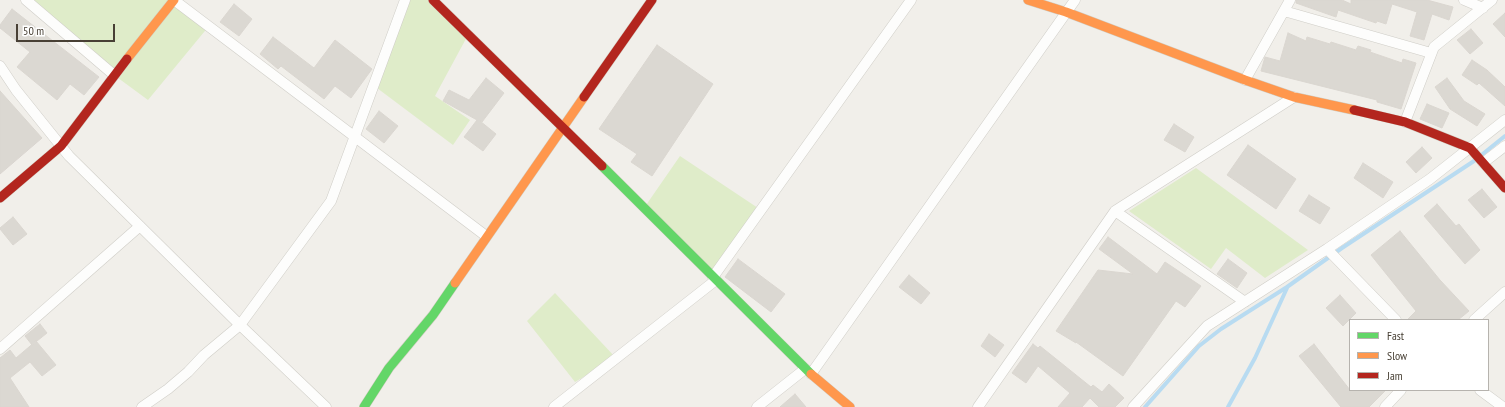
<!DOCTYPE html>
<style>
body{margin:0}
#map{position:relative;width:1505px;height:407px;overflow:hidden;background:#f1efea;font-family:"PT Sans Narrow",sans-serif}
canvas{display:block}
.legend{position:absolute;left:1349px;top:319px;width:140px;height:72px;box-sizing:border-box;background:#fff;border:1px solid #b6b3ae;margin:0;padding:5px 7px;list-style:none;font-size:12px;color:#484035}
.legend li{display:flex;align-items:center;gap:8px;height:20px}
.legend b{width:20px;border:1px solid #b6b3ae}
.scale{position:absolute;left:16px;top:24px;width:99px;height:18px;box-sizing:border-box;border:2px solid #484035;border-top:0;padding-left:5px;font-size:12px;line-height:14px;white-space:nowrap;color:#484035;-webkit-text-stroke:3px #fff;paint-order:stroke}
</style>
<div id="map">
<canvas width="1505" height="407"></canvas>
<ul class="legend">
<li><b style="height:5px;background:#63d668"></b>Fast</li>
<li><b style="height:5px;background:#ff974d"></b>Slow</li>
<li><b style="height:5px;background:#b3261e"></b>Jam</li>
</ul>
<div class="scale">50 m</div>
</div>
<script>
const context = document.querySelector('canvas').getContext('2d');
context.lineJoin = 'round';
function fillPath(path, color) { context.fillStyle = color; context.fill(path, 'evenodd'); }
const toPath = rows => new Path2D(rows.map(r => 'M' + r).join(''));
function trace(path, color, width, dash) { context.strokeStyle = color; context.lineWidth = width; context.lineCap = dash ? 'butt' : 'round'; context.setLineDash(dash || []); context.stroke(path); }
const green = toPath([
 [26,0,174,0,209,26,148,100,114,75],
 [405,0,430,0,468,35,435,96,470,120,453,145,373,85],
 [680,156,761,210,713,277,644,208],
 [1196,168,1308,250,1265,278,1226,248,1211,269,1129,211],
 [555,293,616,358,575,382,527,321]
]);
const stream = toPath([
 [1145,407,1199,346,1221,329,1287,287,1342,248,1474,161,1505,136],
 [1228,407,1255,358,1287,288]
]);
const building = toPath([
 [1296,0,1342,0,1351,4,1351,0,1427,0,1453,7,1449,20,1432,14,1424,40,1410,36,1417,12,1392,4,1386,24,1377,21,1376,23,1338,10,1336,17,1296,3,1296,0],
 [234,4,252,19,239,36,220,22,234,4],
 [12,9,99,77,84,95,70,84,57,100,17,67,30,52,0,28,0,25,12,9],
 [1505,13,1505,37,1493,24,1505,13],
 [1471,29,1483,43,1470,54,1457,40,1471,29],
 [1288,33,1306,41,1307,37,1330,44,1331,42,1356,50,1358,46,1371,50,1370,52,1402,63,1403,59,1416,63,1401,109,1377,102,1377,100,1261,71,1265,57,1280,61,1288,33],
 [273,37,314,68,335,40,372,69,351,98,335,86,324,99,281,66,278,69,260,54,273,37],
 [657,45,713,84,652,176,631,162,637,154,599,129,657,45],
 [1472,60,1487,70,1505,87,1505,106,1479,83,1477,85,1462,75,1472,60],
 [486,78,504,93,482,122,480,121,496,134,483,151,464,137,477,120,443,101,449,90,469,100,486,78],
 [1447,78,1464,101,1485,114,1477,126,1450,109,1435,87,1447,78],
 [0,91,42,138,0,174,0,91],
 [1427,104,1449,113,1442,128,1420,119,1427,104],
 [379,111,398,126,384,143,366,129,379,111],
 [1174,124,1194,137,1185,152,1164,140,1174,124],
 [1248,145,1296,179,1276,209,1227,175,1248,145],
 [1422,147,1432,158,1416,173,1406,162,1422,147],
 [1363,163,1393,182,1383,198,1354,178,1363,163],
 [1482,189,1497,207,1484,218,1468,200,1482,189],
 [1309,195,1330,208,1320,224,1299,211,1309,195],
 [1437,204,1456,226,1459,224,1480,250,1465,264,1424,216,1437,204],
 [13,217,27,234,13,245,0,229,0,228,13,217],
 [1400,231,1440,280,1469,311,1458,320,1407,320,1416,311,1371,255,1400,231],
 [1108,237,1157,274,1165,262,1201,286,1185,307,1176,301,1123,376,1076,342,1076,343,1056,331,1098,270,1133,274,1099,249,1108,237],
 [738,259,785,294,771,312,725,277,738,259],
 [1228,259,1247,273,1237,288,1217,274,1228,259],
 [909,275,930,293,921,304,899,287,909,275],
 [1340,295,1356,313,1343,326,1326,308,1340,295],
 [40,324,47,333,32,345,25,336,40,324],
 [989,334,1004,345,995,357,981,346,989,334],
 [36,341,56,365,42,376,30,362,10,378,29,407,0,407,0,358,10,350,16,358,36,341],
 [1033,344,1038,348,1040,346,1091,387,1093,385,1102,392,1109,384,1124,398,1115,407,1099,407,1090,398,1082,407,1058,407,1070,393,1038,366,1026,383,1012,373,1033,344],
 [1314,344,1350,390,1386,390,1369,407,1341,407,1299,356,1314,344],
 [795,394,806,407,780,407,795,394]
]);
const street = toPath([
 [26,0,114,75],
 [174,0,486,236],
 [1464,0,1483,8],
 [1284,11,1431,53],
 [0,66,16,90,69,156,240,325,326,407],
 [1245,80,1290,0],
 [1405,122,1434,47,1492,0],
 [1483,163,1505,146],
 [1115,211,1245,302],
 [1327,249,1396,320],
 [713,277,911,0],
 [1474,320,1505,292],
 [0,349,140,226],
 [811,374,1075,0],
 [1480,390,1503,407],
 [142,407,168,389,188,372,204,355,240,325,331,201,405,0],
 [554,407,716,280],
 [757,407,805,369],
 [978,407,1115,211,1294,97],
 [1133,407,1207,326,1327,249,1430,179,1505,120],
 [1385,407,1401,390]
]);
const fast = toPath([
 [602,166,811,374],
 [364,407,389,368,433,315,455,283]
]);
const slow = toPath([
 [1028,0,1066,12,1245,80,1294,97,1354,110],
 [127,59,174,0],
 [455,283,584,97],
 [811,374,850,407]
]);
const jam = toPath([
 [433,0,602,166],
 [584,97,652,0],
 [1354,110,1405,122,1470,148,1505,188],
 [0,198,61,146,127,59]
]);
fillPath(green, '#dfecc9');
trace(stream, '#b8dbf1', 4);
fillPath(building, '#dbd8d2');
trace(building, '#dad6d0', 1);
trace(street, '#cfcdc7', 11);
trace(fast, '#d1ccc1', 10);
trace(slow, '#d1ccc1', 10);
trace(jam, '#d1ccc1', 10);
trace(street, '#fdfdfc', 10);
trace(fast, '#63d668', 9);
trace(slow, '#ff974d', 9);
trace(jam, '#b3261e', 9);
</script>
